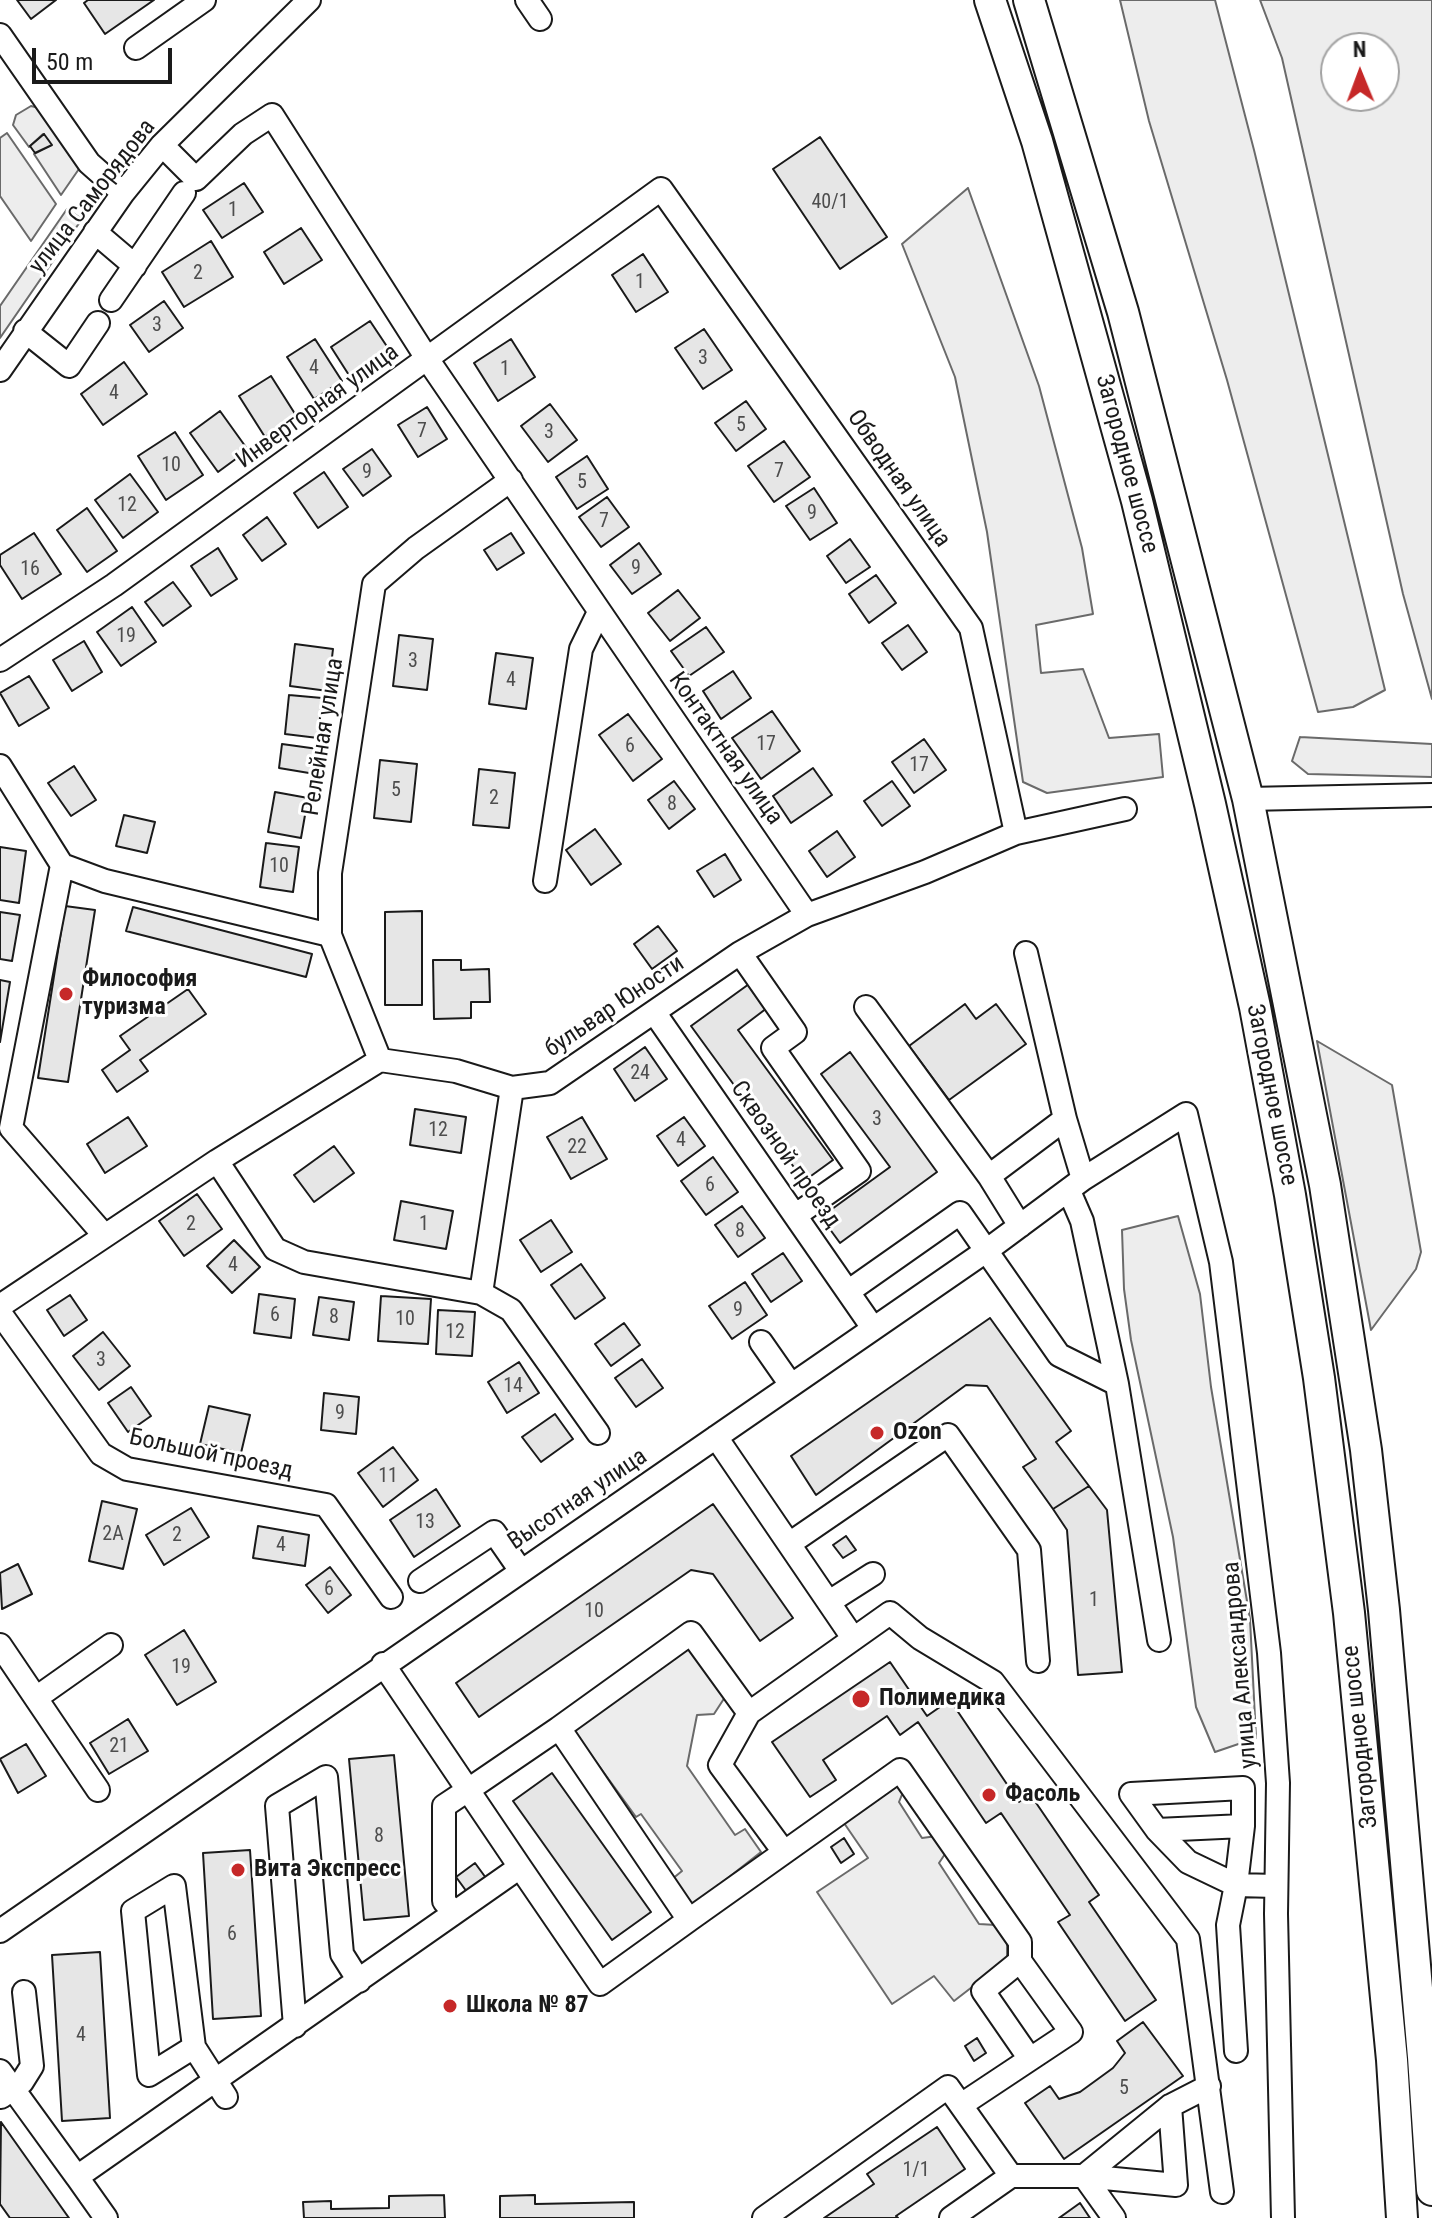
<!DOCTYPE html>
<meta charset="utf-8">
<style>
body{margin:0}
#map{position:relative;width:1432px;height:2218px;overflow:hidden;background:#fff;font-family:"Roboto Condensed",sans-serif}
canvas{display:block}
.north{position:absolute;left:1320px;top:32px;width:80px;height:80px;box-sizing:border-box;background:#fff;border:2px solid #a3a3a3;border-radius:50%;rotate:359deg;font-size:22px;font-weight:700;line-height:32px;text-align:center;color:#1a1a1a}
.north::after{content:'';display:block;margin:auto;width:28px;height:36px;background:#c62828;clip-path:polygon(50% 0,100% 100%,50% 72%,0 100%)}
.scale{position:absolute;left:32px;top:48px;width:140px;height:36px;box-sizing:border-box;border:4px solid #1a1a1a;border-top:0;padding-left:10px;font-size:24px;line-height:28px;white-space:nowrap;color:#1a1a1a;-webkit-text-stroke:6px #fff;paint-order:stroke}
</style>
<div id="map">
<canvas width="1432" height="2218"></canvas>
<div class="north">N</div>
<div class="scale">50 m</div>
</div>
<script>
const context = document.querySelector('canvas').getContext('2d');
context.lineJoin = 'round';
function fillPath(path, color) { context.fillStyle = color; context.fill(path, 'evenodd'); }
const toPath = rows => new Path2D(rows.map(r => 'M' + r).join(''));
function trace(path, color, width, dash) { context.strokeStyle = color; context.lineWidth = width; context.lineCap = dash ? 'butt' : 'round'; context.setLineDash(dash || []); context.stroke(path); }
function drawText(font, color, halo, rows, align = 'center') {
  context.font = font + ' "Roboto Condensed",sans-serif'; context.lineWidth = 6; context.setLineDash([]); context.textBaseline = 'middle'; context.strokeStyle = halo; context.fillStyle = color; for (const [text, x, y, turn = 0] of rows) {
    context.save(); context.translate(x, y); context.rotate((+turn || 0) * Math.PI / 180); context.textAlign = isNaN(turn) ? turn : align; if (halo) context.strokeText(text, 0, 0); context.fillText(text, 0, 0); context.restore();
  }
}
const built = toPath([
 [1120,0,1215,0,1254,150,1385,690,1353,707,1318,712,1227,380,1149,121,1120,0],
 [1260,0,1432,0,1432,699,1403,594,1282,58,1260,0],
 [1336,48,1384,48,1384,96,1336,96,1336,48],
 [31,106,39,108,81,166,61,195,34,154,51,145,43,134,29,147,13,125,16,115,31,106],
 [7,133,56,204,31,241,0,196,0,138,7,133],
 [968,188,1039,386,1082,548,1093,614,1036,625,1041,673,1083,669,1109,738,1159,734,1163,777,1047,793,1023,782,987,532,955,377,902,244,968,188],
 [67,209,82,219,0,338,0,306,67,209],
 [1300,737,1432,744,1432,777,1308,774,1292,761,1300,737],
 [1317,1041,1392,1085,1421,1252,1416,1269,1371,1330,1317,1041],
 [1178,1216,1200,1294,1211,1387,1250,1619,1256,1738,1215,1752,1196,1707,1173,1537,1131,1340,1124,1289,1122,1230,1178,1216],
 [692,1643,727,1694,714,1714,697,1715,687,1766,735,1835,745,1829,761,1852,691,1907,671,1880,682,1871,641,1814,636,1817,573,1730,692,1643],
 [899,1785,903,1792,899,1802,922,1838,937,1836,947,1851,939,1863,979,1924,996,1925,1007,1939,1007,1960,954,2001,934,1976,892,2004,817,1892,868,1858,844,1823,899,1785]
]);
const building = toPath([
 [17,0,56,0,31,19,17,0],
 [88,0,154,0,105,34,84,3,88,0],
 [44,134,52,145,35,153,30,146,44,134],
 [820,137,887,237,840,269,773,169,820,137],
 [244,183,263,212,222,238,203,210,244,183],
 [301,228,322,260,284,284,264,252,301,228],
 [211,241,233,277,184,307,162,272,211,241],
 [643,254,668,292,636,312,612,275,643,254],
 [164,301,183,328,149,352,130,325,164,301],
 [370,321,394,357,354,383,331,347,370,321],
 [704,329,732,370,703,389,675,348,704,329],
 [315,339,342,381,314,399,287,357,315,339],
 [511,339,535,377,498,401,474,363,511,339],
 [124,362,147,394,103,425,81,394,124,362],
 [271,376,297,417,265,437,239,396,271,376],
 [746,401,766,429,736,451,715,423,746,401],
 [550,404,577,440,548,462,521,426,550,404],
 [427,407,447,439,418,457,398,425,427,407],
 [220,411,248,450,218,472,190,433,220,411],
 [175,432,203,475,166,500,138,456,175,432],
 [784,441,810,477,774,502,748,466,784,441],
 [372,449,391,476,363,496,343,469,372,449],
 [587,456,608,489,577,509,556,477,587,456],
 [324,472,348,507,318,528,294,493,324,472],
 [130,474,158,512,123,538,95,500,130,474],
 [814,488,837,523,810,540,786,506,814,488],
 [607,497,629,527,601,547,579,517,607,497],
 [87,508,117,551,87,572,57,530,87,508],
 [267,517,286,544,262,561,243,535,267,517],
 [34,533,61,574,22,599,0,565,0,555,34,533],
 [511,533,524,553,497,570,484,550,511,533],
 [850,539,870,567,846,583,827,556,850,539],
 [639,543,661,574,632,594,610,565,639,543],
 [218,548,237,579,211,596,191,566,218,548],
 [876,575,896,603,869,623,849,594,876,575],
 [173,582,191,606,163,626,145,602,173,582],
 [678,590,700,618,670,641,648,613,678,590],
 [132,607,156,642,121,666,97,632,132,607],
 [908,625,927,652,902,670,882,643,908,625],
 [706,627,724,652,689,676,671,651,706,627],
 [399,635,433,639,427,690,393,686,399,635],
 [84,641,102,672,72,691,53,660,84,641],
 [295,644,333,649,328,691,290,686,295,644],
 [496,653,533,658,526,709,489,704,496,653],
 [733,671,751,698,721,719,703,691,733,671],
 [29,676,49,708,19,726,0,693,29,676],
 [289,695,322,698,318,738,285,734,289,695],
 [772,711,800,751,761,779,732,738,772,711],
 [628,714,662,759,633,781,599,735,628,714],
 [924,739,946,770,914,793,892,762,924,739],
 [282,744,318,749,315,774,279,768,282,744],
 [380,760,417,764,411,822,374,818,380,760],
 [74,766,96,800,71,816,48,783,74,766],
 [813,768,832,795,791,823,773,796,813,768],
 [479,769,515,773,509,828,473,825,479,769],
 [674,781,695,809,669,829,648,800,674,781],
 [892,781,910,806,882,826,864,801,892,781],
 [275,792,308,798,301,838,268,832,275,792],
 [124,815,155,822,147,853,116,846,124,815],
 [595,829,621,864,591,885,566,850,595,829],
 [837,831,855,857,827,877,809,851,837,831],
 [266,843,299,847,293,892,260,887,266,843],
 [0,847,26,851,19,903,0,900,0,847],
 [725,854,741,880,714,897,697,871,725,854],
 [65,906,95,910,68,1082,38,1078,65,906],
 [133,907,312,954,306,977,126,931,133,907],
 [422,911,422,1005,385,1005,385,912,422,911],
 [0,912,20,915,12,961,0,959,0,912],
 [658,926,677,951,652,969,634,944,658,926],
 [433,960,461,960,461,970,489,969,490,1002,471,1002,471,1018,434,1019,433,960],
 [0,980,10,982,0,1042,0,980],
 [749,984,767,1008,738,1030,833,1160,804,1181,691,1026,749,984],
 [188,989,206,1014,140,1060,148,1071,117,1092,102,1070,130,1050,120,1036,188,989],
 [965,1004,976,1019,996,1004,1026,1044,949,1100,909,1046,965,1004],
 [645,1047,667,1079,635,1101,614,1069,645,1047],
 [850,1052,937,1172,840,1243,821,1217,890,1167,821,1074,850,1052],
 [415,1109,466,1117,461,1153,410,1145,415,1109],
 [128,1117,147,1146,105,1173,87,1144,128,1117],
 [582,1117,607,1159,571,1179,547,1137,582,1117],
 [684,1117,705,1146,678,1166,657,1136,684,1117],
 [334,1146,354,1173,314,1202,294,1175,334,1146],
 [713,1157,738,1192,706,1215,681,1181,713,1157],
 [197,1194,222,1229,184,1256,159,1221,197,1194],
 [401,1201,453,1211,446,1249,394,1240,401,1201],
 [742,1206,765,1238,738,1257,715,1225,742,1206],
 [551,1220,572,1252,541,1272,520,1240,551,1220],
 [234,1240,260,1267,232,1293,207,1266,234,1240],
 [783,1253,802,1281,771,1302,752,1274,783,1253],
 [581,1264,605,1298,575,1319,551,1285,581,1264],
 [745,1282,767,1315,732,1339,709,1306,745,1282],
 [259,1294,295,1299,291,1338,254,1333,259,1294],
 [70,1295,87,1320,64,1336,47,1310,70,1295],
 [381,1296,431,1299,428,1344,378,1341,381,1296],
 [319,1297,354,1302,349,1340,313,1335,319,1297],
 [438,1310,475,1312,472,1356,436,1354,438,1310],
 [990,1318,1071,1431,1056,1442,1089,1486,1053,1509,1023,1467,1036,1459,987,1386,966,1385,816,1495,791,1456,990,1318],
 [624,1323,640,1345,611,1366,595,1344,624,1323],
 [103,1332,130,1366,99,1390,73,1356,103,1332],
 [642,1359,663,1388,636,1407,615,1378,642,1359],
 [519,1362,539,1393,507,1413,488,1382,519,1362],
 [131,1387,151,1416,128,1432,108,1403,131,1387],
 [324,1393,359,1397,356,1434,321,1430,324,1393],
 [209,1406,250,1415,241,1453,200,1444,209,1406],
 [555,1414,573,1439,541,1462,522,1437,555,1414],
 [393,1447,418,1480,383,1507,358,1473,393,1447],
 [1089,1486,1107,1510,1122,1672,1078,1675,1067,1530,1053,1509,1089,1486],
 [436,1489,460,1526,414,1557,390,1520,436,1489],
 [102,1501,137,1509,123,1569,89,1561,102,1501],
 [713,1504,793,1618,760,1641,713,1574,691,1570,479,1717,456,1683,713,1504],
 [191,1508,209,1537,164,1565,146,1535,191,1508],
 [258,1526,309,1535,305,1566,253,1558,258,1526],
 [846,1536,856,1550,843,1558,833,1545,846,1536],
 [18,1564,32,1594,2,1609,0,1573,18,1564],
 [330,1567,351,1595,328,1613,306,1585,330,1567],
 [184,1630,216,1682,177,1705,145,1655,184,1630],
 [890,1662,927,1716,950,1700,1019,1802,1030,1794,1099,1895,1089,1902,1156,2000,1125,2021,1058,1922,1070,1915,1001,1813,986,1823,918,1722,900,1735,887,1716,823,1760,836,1780,810,1797,772,1742,890,1662],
 [128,1719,148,1751,109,1774,90,1743,128,1719],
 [26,1744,46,1776,18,1793,0,1759,26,1744],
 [394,1755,409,1916,364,1920,349,1759,394,1755],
 [552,1773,651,1912,612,1940,513,1801,552,1773],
 [844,1838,854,1854,841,1863,831,1847,844,1838],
 [250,1850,261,2016,213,2019,203,1853,250,1850],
 [475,1863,486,1878,467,1892,456,1877,475,1863],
 [100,1952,110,2118,62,2121,52,1955,100,1952],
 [1143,2022,1183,2076,1064,2159,1025,2103,1050,2086,1059,2099,1080,2092,1113,2068,1125,2053,1117,2041,1143,2022],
 [977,2038,986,2053,974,2061,965,2046,977,2038],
 [1,2122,69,2218,10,2218,0,2204,1,2122],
 [937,2127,965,2169,896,2216,898,2218,824,2218,874,2184,867,2174,937,2127],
 [444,2195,445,2218,304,2218,303,2202,331,2201,331,2209,389,2208,389,2196,444,2195],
 [535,2195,535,2204,634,2202,634,2218,500,2218,500,2196,535,2195],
 [1080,2203,1090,2218,1059,2218,1080,2203]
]);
const minor = toPath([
 [527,0,540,19],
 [0,35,89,163,123,193],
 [136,48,204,0],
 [162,145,196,179,243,134,272,115,428,360,807,915],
 [95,232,135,266],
 [111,300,184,193],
 [25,331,69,366,98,323],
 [0,370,123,193,162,145,309,0],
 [0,660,114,585,661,189,971,628,1016,833],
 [0,766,62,865,11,1128,104,1235],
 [1248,799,1432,795],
 [62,865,105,881,330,935],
 [545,881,581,649,599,612],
 [740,953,795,1032,773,1048,859,1171,796,1215],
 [1026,953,1065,1119,1083,1179],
 [866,1007,989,1176],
 [654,1012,873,1328],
 [380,1060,330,935,330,873,374,584,416,548,511,480],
 [217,1161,275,1249,304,1262,481,1293,511,1310,598,1433],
 [1069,1191,1082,1221,1117,1384,1159,1640],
 [1020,1226,989,1176,1065,1119],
 [849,1291,960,1213,1059,1355,1117,1384],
 [481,1293,512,1088],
 [0,1306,217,1161,380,1060,456,1071,512,1088,550,1083,740,953,807,915,925,872,1016,833,1125,809],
 [0,1313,101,1454,127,1469,326,1505,391,1597],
 [761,1342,791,1385],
 [716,1437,853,1638],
 [789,1544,948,1435,1029,1550,1038,1661],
 [420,1581,494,1532,521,1571],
 [829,1602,873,1574],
 [0,1645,98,1790],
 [383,1664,468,1790,520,1867,600,1984,689,1920,559,1728,468,1790,444,1806,444,1901,453,1912],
 [36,1698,111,1645],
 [559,1728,691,1633,749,1713],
 [1157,1830,1243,1826],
 [784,1852,720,1765,749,1713,890,1613,920,1638,993,1682,1188,1939,1222,2192],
 [689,1920,900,1770,1020,1942,1020,1961,1071,2032,961,2105],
 [0,1931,986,1251,1083,1179,1186,1114,1221,1262,1269,1653,1278,1783,1276,1914,1283,2218],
 [1020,1961,983,1991,1030,2059],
 [295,2026,277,1806,326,1777,342,1954,359,1981],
 [194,2047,149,2075,133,1911,174,1886,194,2047,226,2097],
 [1236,2051,1228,1925,1236,1885,1243,1826,1243,1788,1131,1794,1157,1830,1188,1862,1236,1885,1276,1886],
 [0,2071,77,2177,520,1867],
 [1,2097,22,2082,32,2066,24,1992],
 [1011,2176,1084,2176,1114,2218],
 [1084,2176,1176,2185,1170,2106],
 [1084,2176,1170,2106,1209,2086],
 [77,2177,106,2218],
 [764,2218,948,2087,1011,2176,951,2218]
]);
const highway = toPath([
 [990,0,1037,141,1137,501,1210,804,1255,1007,1290,1195,1319,1378,1349,1613,1392,2060,1402,2218],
 [1029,0,1123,312,1248,799,1325,1185,1366,1450,1384,1610,1423,2057,1432,2190]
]);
const markers = [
 [66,994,8,"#c62828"],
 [877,1433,8,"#c62828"],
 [861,1699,10,"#c62828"],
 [989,1795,8,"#c62828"],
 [238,1870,8,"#c62828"],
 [450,2006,8,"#c62828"]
];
const numberNames = [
 ["40/1",830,203],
 ["1",233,211],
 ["2",198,274],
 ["1",640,283],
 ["3",157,326],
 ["3",703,359],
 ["4",314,369],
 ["1",505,370],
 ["4",114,394],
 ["5",741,426],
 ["7",422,432],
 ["3",549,433],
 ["10",171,466],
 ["7",779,472],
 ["9",367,473],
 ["5",582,483],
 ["12",127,506],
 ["9",812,514],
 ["7",604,522],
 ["9",636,569],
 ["16",30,570],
 ["19",126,637],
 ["3",413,662],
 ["4",511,681],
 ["17",766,745],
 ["6",630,747],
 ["17",919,766],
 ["5",396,791],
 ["2",494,799],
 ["8",672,805],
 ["10",279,867],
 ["24",640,1074],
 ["3",877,1120],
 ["12",438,1131],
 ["4",681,1141],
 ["22",577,1148],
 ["6",710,1186],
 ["2",191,1225],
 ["1",424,1225],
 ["8",740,1232],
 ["4",233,1266],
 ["9",738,1311],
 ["6",275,1316],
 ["8",334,1318],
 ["10",405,1320],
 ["12",455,1333],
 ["3",101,1361],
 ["14",513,1387],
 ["9",340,1414],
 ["11",388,1477],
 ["13",425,1523],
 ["2А",113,1535],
 ["2",177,1536],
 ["4",281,1546],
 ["6",329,1590],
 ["1",1094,1601],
 ["10",594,1612],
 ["19",181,1668],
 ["21",119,1747],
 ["8",379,1837],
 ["6",232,1935],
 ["4",81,2036],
 ["5",1124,2089],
 ["1/1",916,2171]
];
const streetNames = [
 ["улица Саморядова",93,197,-52],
 ["Инверторная улица",318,407,-36],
 ["Загородное шоссе",1126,464,75],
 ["Обводная улица",898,479,55],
 ["Релейная улица",324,737,-81],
 ["Контактная улица",725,749,55],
 ["бульвар Юности",615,1007,-34],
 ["Загородное шоссе",1271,1095,79],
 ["Сквозной проезд",785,1155,55],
 ["Большой проезд",211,1455,12],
 ["Высотная улица",578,1500,-34],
 ["улица Александрова",1241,1665,-95],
 ["Загородное шоссе",1361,1737,-96]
];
const poiNames = [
 ["Философия",82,980],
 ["туризма",82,1008],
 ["Ozon",893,1433],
 ["Полимедика",879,1699],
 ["Фасоль",1005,1795],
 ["Вита Экспресс",254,1870],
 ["Школа № 87",466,2006]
];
fillPath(built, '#ededed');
trace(built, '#6a6a6a', 2);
fillPath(building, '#e6e6e6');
trace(building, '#1a1a1a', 2);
trace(minor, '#1a1a1a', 26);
trace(highway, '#1a1a1a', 34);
trace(minor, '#fff', 22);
trace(highway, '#fff', 30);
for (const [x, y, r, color] of markers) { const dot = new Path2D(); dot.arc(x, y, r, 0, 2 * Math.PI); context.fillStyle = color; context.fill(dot); trace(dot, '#fff', 3); }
drawText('20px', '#4d4d4d', null, numberNames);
drawText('24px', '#1a1a1a', '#fff', streetNames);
drawText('bold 24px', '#1a1a1a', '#fff', poiNames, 'left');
</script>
